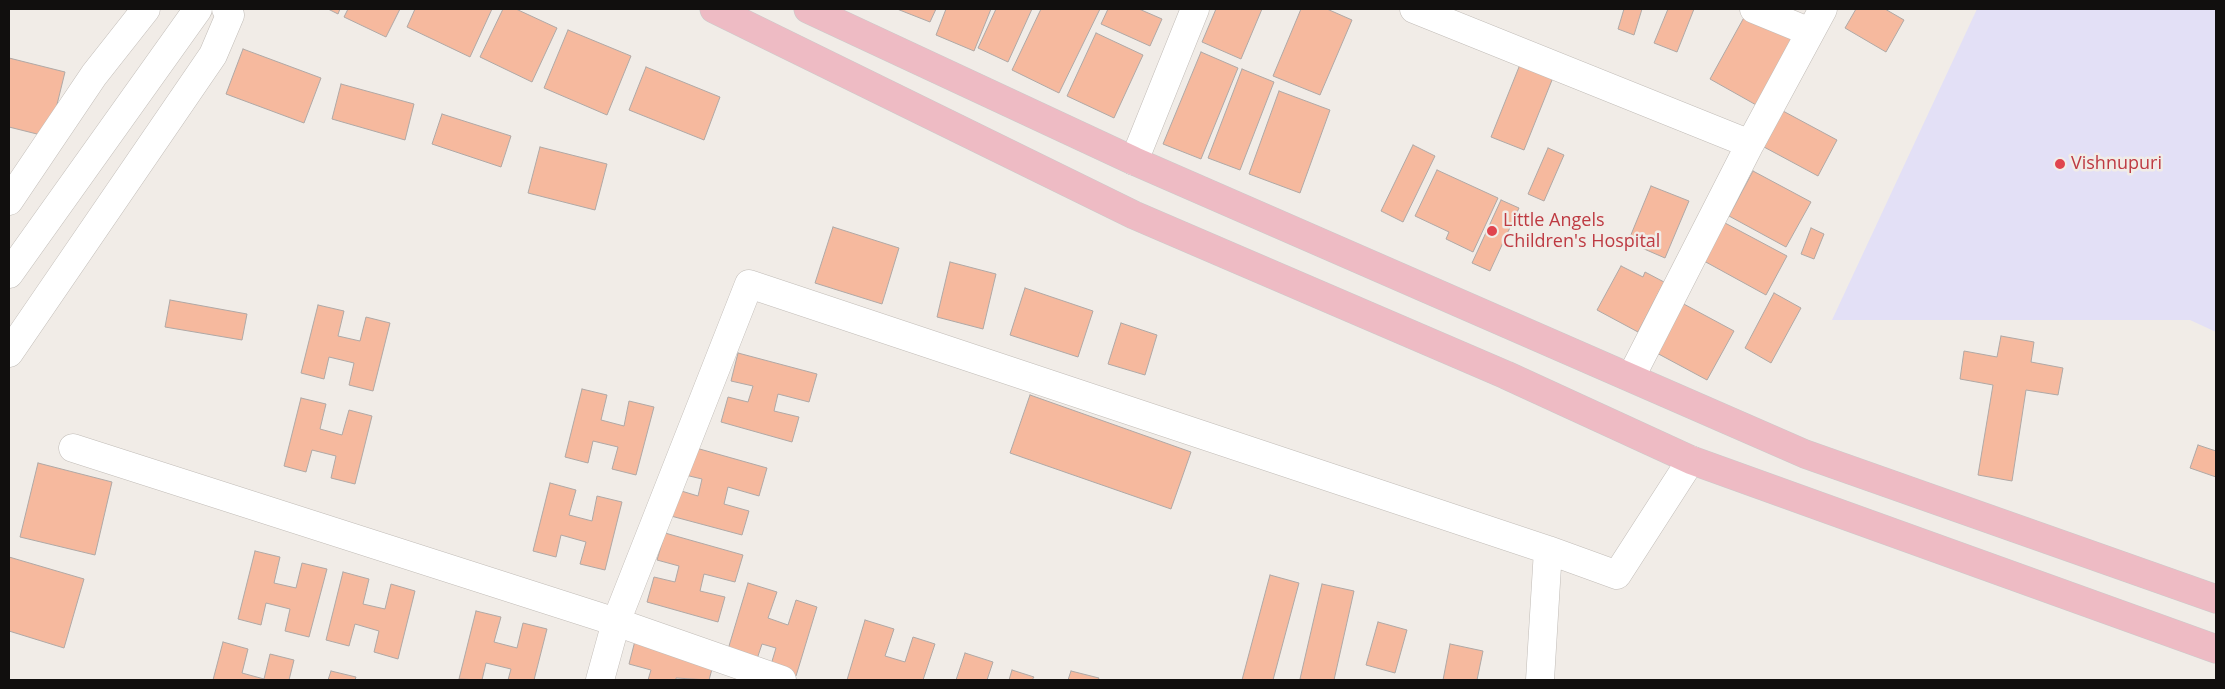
<!DOCTYPE html>
<style>
body{margin:0}
#map{position:relative;width:2225px;height:689px;overflow:hidden;background:#f1ece7;font-family:"Open Sans",sans-serif}
canvas{display:block}
.frame{position:absolute;inset:0;border:10px solid #110f0e;pointer-events:none}
</style>
<div id="map">
<canvas width="2225" height="689"></canvas>
<div class="frame"></div>
</div>
<script>
const context = document.querySelector('canvas').getContext('2d');
context.lineJoin = 'round';
function fillPath(path, color) { context.fillStyle = color; context.fill(path, 'evenodd'); }
const toPath = rows => new Path2D(rows.map(r => 'M' + r).join(''));
function trace(path, color, width, dash) { context.strokeStyle = color; context.lineWidth = width; context.lineCap = dash ? 'butt' : 'round'; context.setLineDash(dash || []); context.stroke(path); }
function drawText(font, color, halo, rows, align = 'center') {
  context.font = font + ' "Open Sans",sans-serif'; context.lineWidth = 5; context.setLineDash([]); context.textBaseline = 'middle'; context.strokeStyle = halo; context.fillStyle = color; for (const [text, x, y, turn = 0] of rows) {
    context.save(); context.translate(x, y); context.rotate((+turn || 0) * Math.PI / 180); context.textAlign = isNaN(turn) ? turn : align; if (halo) context.strokeText(text, 0, 0); context.fillText(text, 0, 0); context.restore();
  }
}
const medical = toPath([
 [1977,9,2216,9,2216,332,2190,320,1832,320]
]);
const building = toPath([
 [328,9,340,9,338,14,328,9],
 [348,9,400,9,386,37,344,17,348,9],
 [415,9,492,9,470,57,407,27,415,9],
 [503,9,516,9,557,28,532,82,480,57,503,9],
 [897,9,936,9,930,22,897,9],
 [946,9,991,9,974,51,936,35,946,9],
 [996,9,1032,9,1008,62,978,48,996,9],
 [1041,9,1100,9,1059,93,1012,70,1041,9],
 [1108,9,1139,9,1162,19,1150,46,1101,24,1108,9],
 [1216,9,1262,9,1241,59,1202,42,1216,9],
 [1301,9,1327,9,1352,20,1320,95,1273,76,1301,9],
 [1624,9,1642,9,1634,35,1618,29,1624,9],
 [1668,9,1694,9,1677,52,1654,43,1668,9],
 [1856,9,1885,9,1904,20,1886,52,1845,28,1856,9],
 [1747,12,1795,39,1758,106,1710,79,1747,12],
 [568,30,631,56,607,115,544,88,568,30],
 [1096,33,1143,55,1114,118,1067,96,1096,33],
 [243,49,321,78,304,123,226,94,243,49],
 [1201,52,1238,68,1201,159,1163,144,1201,52],
 [9,58,65,72,49,137,9,127,9,58],
 [1521,62,1554,75,1524,150,1491,137,1521,62],
 [646,67,720,97,704,140,629,110,646,67],
 [1242,69,1274,82,1240,170,1208,158,1242,69],
 [341,84,414,104,405,140,332,119,341,84],
 [1279,91,1330,110,1300,193,1249,174,1279,91],
 [1783,111,1837,140,1818,176,1764,147,1783,111],
 [442,114,511,136,501,167,432,144,442,114],
 [1413,145,1435,156,1403,222,1381,211,1413,145],
 [540,147,607,164,595,210,528,193,540,147],
 [1548,148,1564,155,1544,201,1528,194,1548,148],
 [1437,170,1498,198,1473,252,1446,239,1449,232,1415,216,1437,170],
 [1753,171,1811,202,1786,247,1729,216,1753,171],
 [1651,186,1689,201,1665,258,1628,242,1651,186],
 [1501,200,1519,208,1490,271,1472,263,1501,200],
 [1725,223,1787,256,1766,295,1704,261,1725,223],
 [833,227,899,248,882,304,815,283,833,227],
 [1811,228,1824,234,1814,259,1801,254,1811,228],
 [950,262,996,274,983,329,937,317,950,262],
 [1621,266,1643,277,1645,272,1664,282,1638,332,1597,310,1621,266],
 [1025,288,1093,311,1078,357,1010,335,1025,288],
 [1774,293,1801,308,1771,363,1745,348,1774,293],
 [170,300,247,314,242,340,165,327,170,300],
 [1680,302,1734,331,1707,380,1653,351,1680,302],
 [318,305,344,311,338,336,360,341,366,317,390,323,373,391,349,385,354,363,329,357,324,379,301,373,318,305],
 [1121,323,1157,335,1145,375,1108,364,1121,323],
 [2001,336,2034,342,2031,362,2063,368,2058,395,2026,390,2012,481,1978,475,1993,385,1960,379,1964,351,1997,357,2001,336],
 [738,353,817,374,809,402,778,394,774,411,799,417,792,442,721,422,728,397,748,402,753,386,731,381,738,353],
 [582,389,607,395,601,420,624,426,629,401,654,407,636,475,612,469,618,447,593,441,588,463,565,457,582,389],
 [1030,395,1191,452,1171,509,1010,453,1030,395],
 [301,398,326,404,320,429,342,435,349,410,372,416,355,484,331,478,336,456,312,450,306,472,284,466,301,398],
 [2198,445,2216,451,2216,477,2190,468,2198,445],
 [689,446,767,468,759,496,728,487,724,504,749,511,742,535,671,516,678,490,698,496,702,479,681,474,689,446],
 [38,463,112,482,95,555,20,537,38,463],
 [550,483,576,490,569,515,592,521,597,496,622,502,605,570,580,564,586,542,561,535,556,557,533,551,550,483],
 [665,533,743,555,735,582,704,574,700,591,725,597,718,622,647,602,654,577,675,582,679,566,657,560,665,533],
 [255,551,280,557,274,583,296,588,302,563,327,569,309,637,285,631,290,609,266,603,261,625,238,619,255,551],
 [9,557,84,579,64,648,9,631,9,557],
 [343,572,369,579,363,604,385,609,391,584,415,591,398,659,374,652,379,631,355,624,349,646,326,640,343,572],
 [1270,575,1299,583,1273,680,1242,680,1270,575],
 [748,583,777,592,768,618,788,625,796,600,817,607,796,676,770,668,776,648,762,644,755,665,726,656,748,583],
 [1322,584,1354,591,1334,680,1304,680,1300,679,1322,584],
 [476,611,501,617,494,642,517,648,523,623,547,629,534,680,508,680,511,669,486,663,482,680,459,679,476,611],
 [865,620,894,629,885,656,905,662,913,637,935,644,923,680,847,680,865,620],
 [1378,622,1407,630,1395,673,1366,665,1378,622],
 [636,637,715,658,709,680,676,678,676,680,648,680,651,670,629,664,636,637],
 [223,642,248,649,242,673,264,679,270,654,294,660,289,680,213,680,223,642],
 [1450,644,1483,651,1477,680,1443,680,1450,644],
 [965,653,993,662,987,680,956,680,965,653],
 [1012,670,1034,677,1032,680,1009,680,1012,670],
 [331,671,356,677,355,680,328,680,331,671],
 [1071,671,1099,678,1098,680,1068,680,1071,671]
]);
const minor = toPath([
 [1414,9,1750,144],
 [1754,9,1810,32],
 [1134,161,1195,9],
 [9,201,94,75,146,9],
 [9,274,198,9],
 [9,353,213,55,230,15,226,9],
 [1631,377,1750,144,1823,9],
 [73,448,616,622,782,680],
 [1548,550,1617,575,1691,460],
 [600,680,616,622,749,284,1548,550,1540,680]
]);
const major = toPath([
 [714,9,1134,215,1506,375,1691,460,2216,649],
 [808,9,1134,161,1805,454,2216,599]
]);
const markers = [
 [2060,164,6,"#e0444e"],
 [1492,231,6,"#e0444e"]
];
const healthNames = [
 ["Vishnupuri",2071,164],
 ["Little Angels",1503,221],
 ["Children's Hospital",1503,242]
];
fillPath(medical, '#e3e0f6');
fillPath(building, '#f6b99e');
trace(building, '#afa8a5', 1);
trace(minor, '#c1bcb7', 29);
trace(major, '#cbcaca', 29);
trace(minor, '#fff', 28);
trace(major, '#eebbc4', 28);
for (const [x, y, r, color] of markers) { const dot = new Path2D(); dot.arc(x, y, r, 0, 2 * Math.PI); context.fillStyle = color; context.fill(dot); trace(dot, '#f1ece7', 2); }
drawText('18px', '#be3a42', '#f1ece7', healthNames, 'left');
</script>
